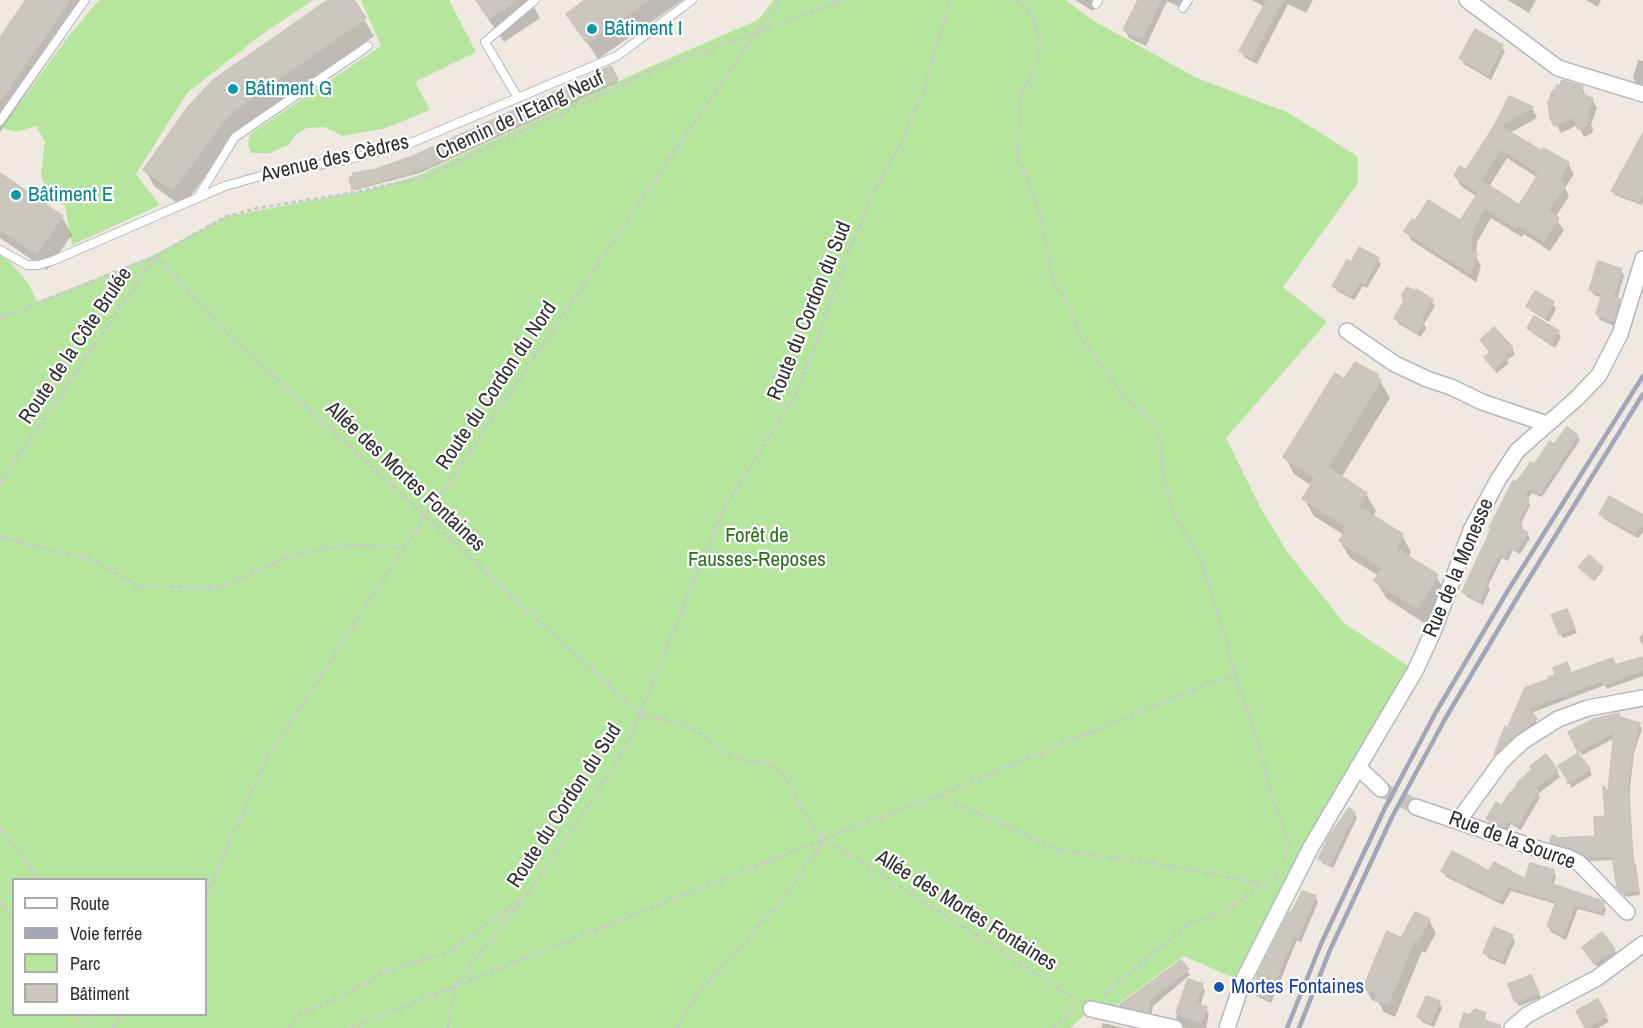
<!DOCTYPE html>
<meta charset="utf-8">
<style>
body{margin:0}
#map{position:relative;width:1643px;height:1028px;overflow:hidden;background:#efe9e1;font-family:"Archivo Narrow",sans-serif}
canvas{display:block}
.legend{position:absolute;left:12px;top:878px;width:195px;height:138px;box-sizing:border-box;background:#fff;border:2px solid #ababab;margin:0;padding:8px 10px;list-style:none;font-size:18px;color:#2e2e2e}
.legend li{display:flex;align-items:center;gap:12px;height:30px}
.legend b{width:30px;border:2px solid #ababab}
</style>
<div id="map">
<canvas width="1643" height="1028"></canvas>
<ul class="legend">
<li><b style="height:8px;background:#fff"></b>Route</li>
<li><b style="height:8px;background:#a3a6b8"></b>Voie ferrée</li>
<li><b style="height:16px;background:#b6e59e"></b>Parc</li>
<li><b style="height:16px;background:#cbc7bf"></b>Bâtiment</li>
</ul>
</div>
<script>
const context = document.querySelector('canvas').getContext('2d');
context.lineJoin = 'round';
function fillPath(path, color) { context.fillStyle = color; context.fill(path, 'evenodd'); }
const toPath = rows => new Path2D(rows.map(r => 'M' + r).join(''));
function trace(path, color, width, dash) { context.strokeStyle = color; context.lineWidth = width; context.lineCap = dash ? 'butt' : 'round'; context.setLineDash(dash || []); context.stroke(path); }
function drawText(font, color, halo, rows, align = 'center') {
  context.font = font + ' "Archivo Narrow",sans-serif'; context.lineWidth = 4.5; context.setLineDash([]); context.textBaseline = 'middle'; context.strokeStyle = halo; context.fillStyle = color; for (const [text, x, y, turn = 0] of rows) {
    context.save(); context.translate(x, y); context.rotate((+turn || 0) * Math.PI / 180); context.textAlign = isNaN(turn) ? turn : align; if (halo) context.strokeText(text, 0, 0); context.fillText(text, 0, 0); context.restore();
  }
}
const green = toPath([
 [99,0,313,0,261,35,187,93,136,174,160,205,72,245,65,206,47,193,41,176,45,141,36,126,17,132,2,128,67,38],
 [361,0,449,0,476,52,415,82,430,110,386,128,343,136,324,127,307,128,296,134,289,145,269,153,251,153,248,144,250,134,381,46],
 [774,0,1065,0,1096,22,1197,78,1289,113,1358,157,1358,183,1283,287,1327,322,1226,438,1261,509,1288,553,1344,623,1410,667,1301,850,1234,978,1184,956,1108,1011,1091,1009,1070,1028,0,1028,0,256,8,260,28,283,37,302,150,257,225,217,373,189,417,176,645,69,758,20],
 [14,880,206,880,206,1014,14,1014]
]);
const shadow = toPath([
 [27,0,79,0,84,9,0,132,0,39],
 [330,0,352,0,374,36,250,123,231,140,183,207,155,187,145,170],
 [475,0,530,0,540,18,504,42],
 [588,0,683,0,598,59,568,14],
 [1075,0,1100,0,1093,11],
 [1139,0,1188,0,1184,9,1167,1,1146,46,1129,38,1125,30],
 [1252,0,1313,0,1306,13,1288,4,1257,64,1245,58,1241,51,1265,7],
 [1508,0,1536,0,1529,13],
 [1586,0,1601,0,1598,7],
 [1501,46,1505,51,1491,80,1464,64,1461,58],
 [1638,60,1643,61,1643,85,1636,83,1633,78],
 [612,70,618,82,420,173,355,190,354,188,376,170,413,158],
 [1582,87,1586,97,1592,100,1597,108,1591,125,1593,129,1592,133,1584,137,1578,125,1561,133,1552,117],
 [1510,98,1532,108,1537,118,1510,133,1543,153,1568,164,1574,174,1565,188,1569,196,1555,218,1564,230,1550,251,1524,234,1522,237,1491,218,1477,242,1476,257,1481,266,1476,282,1412,241,1406,231,1460,221,1477,197,1461,186,1455,176,1466,172],
 [1507,158,1538,178,1519,207,1489,187],
 [1643,146,1643,202,1641,205,1615,195,1613,191],
 [0,175,62,217,72,235,47,270,0,238],
 [1377,259,1381,264,1367,288,1363,286,1354,300,1337,291,1334,286,1351,264],
 [1621,270,1624,276,1617,300,1623,306,1616,327,1600,320,1597,314,1603,298,1594,295,1591,290],
 [1535,293,1553,304,1556,309,1549,322,1531,311,1528,306],
 [1431,301,1435,306,1424,324,1426,328,1421,337,1399,324,1395,318],
 [1529,328,1558,332,1561,337,1555,348,1532,333],
 [1482,341,1512,349,1515,354,1507,360,1509,363,1497,373,1486,358,1491,353],
 [1377,376,1390,398,1341,478,1366,494,1376,511,1373,517,1402,535,1411,552,1408,558,1436,576,1446,593,1427,625,1386,598,1376,581,1379,576,1350,558,1340,541,1344,535,1314,516,1304,499,1312,486,1294,474,1285,457,1345,381],
 [1397,541,1400,541,1392,555],
 [1577,436,1580,440,1542,497,1532,493,1527,500,1530,505,1521,524,1523,528,1522,531,1527,534,1530,538,1520,554,1513,550,1508,561,1502,558,1488,586,1490,589,1483,605,1467,597,1464,592,1517,484,1554,446],
 [1601,514,1643,517,1643,532,1638,538,1604,519],
 [1589,557,1603,570,1594,581,1581,569],
 [1569,616,1577,633,1563,638,1560,633],
 [1643,632,1643,646,1639,639],
 [1643,661,1643,676,1607,689,1605,685,1531,713,1538,724,1498,759,1496,755,1505,729,1507,732,1526,690,1572,675],
 [1621,718,1639,724,1642,729,1634,753,1630,788,1632,860,1636,865,1640,895,1626,897,1618,887,1614,860,1590,861,1575,853,1554,847,1551,842,1597,838,1606,818,1615,738,1582,755,1570,733],
 [1589,769,1592,775,1571,788,1569,781],
 [1557,771,1560,777,1538,794,1540,797,1521,830,1511,824,1507,831,1491,824,1488,819],
 [1354,813,1357,818,1333,868,1322,863,1320,858],
 [1443,871,1490,873,1526,881,1553,871,1556,876,1553,886,1603,903,1606,909,1604,916,1578,909,1566,940,1551,932,1548,926,1556,904,1511,891,1503,905,1446,877],
 [1315,897,1318,902,1301,942,1297,940,1271,1003,1256,996,1253,992],
 [1429,920,1436,933,1425,953,1422,951,1395,1017,1384,1012,1379,1003,1372,1000,1365,988,1402,941],
 [1512,936,1515,941,1505,965,1488,958,1485,953],
 [1614,950,1617,955,1598,968,1587,953],
 [1181,962,1190,975,1153,1006,1151,1017,1124,1010,1121,1006],
 [1189,981,1202,985,1205,991,1200,1006,1206,1009,1209,1014,1206,1028,1185,1028,1176,1018],
 [1534,982,1541,998,1519,1006,1516,1001],
 [1598,1001,1609,1022,1598,1028,1587,1028,1578,1012],
 [1439,1002,1442,1008,1434,1027,1422,1022,1419,1017],
 [1103,1023,1124,1028,1101,1028]
]);
const building = toPath([
 [26,0,70,0,0,101,0,37,26,0],
 [328,0,354,0,366,18,240,106,222,123,173,190,143,170,188,107,213,80,328,0],
 [476,0,517,0,489,18,476,0],
 [585,0,649,0,587,43,566,14,585,0],
 [1138,0,1161,0,1142,39,1123,30,1138,0],
 [1267,0,1283,0,1252,58,1239,51,1267,0],
 [1475,29,1503,45,1488,75,1459,58,1475,29],
 [611,66,618,79,418,171,352,189,349,178,353,176,353,173,376,169,413,156,611,66],
 [1562,80,1583,86,1581,93,1593,99,1587,115,1589,119,1587,125,1578,129,1572,117,1554,126,1550,118,1548,103,1553,90,1555,90,1557,85,1560,86,1562,80],
 [1509,96,1533,107,1500,126,1542,151,1544,148,1569,163,1559,180,1565,185,1548,211,1559,218,1544,241,1518,225,1516,228,1485,208,1472,231,1471,251,1477,254,1470,273,1404,231,1412,219,1415,221,1428,200,1460,220,1461,219,1478,193,1454,176,1460,166,1466,170,1496,123,1509,96],
 [1501,149,1539,173,1519,205,1481,180,1501,149],
 [1643,133,1643,194,1639,202,1611,191,1643,133],
 [0,173,63,216,36,254,0,229,0,173],
 [1359,247,1379,258,1364,284,1360,281,1351,296,1332,286,1347,260,1351,262,1359,247],
 [1598,261,1622,269,1613,297,1620,299,1613,322,1596,314,1602,294,1589,290,1598,261],
 [1407,287,1415,291,1416,289,1433,300,1421,319,1424,321,1417,332,1394,318,1404,302,1402,295,1407,287],
 [1535,291,1554,302,1545,318,1526,306,1535,291],
 [1534,316,1559,331,1551,343,1527,328,1534,316],
 [1494,327,1513,348,1505,355,1507,357,1494,369,1484,357,1490,352,1480,340,1494,327],
 [1355,362,1378,375,1377,377,1381,380,1328,467,1367,493,1359,507,1403,534,1395,548,1438,575,1417,609,1374,581,1382,568,1339,541,1347,527,1302,499,1315,478,1283,457,1335,373,1344,379,1355,362],
 [1567,427,1578,435,1540,493,1529,489,1524,495,1529,500,1518,521,1522,522,1519,528,1528,533,1517,550,1510,547,1505,557,1500,554,1485,582,1488,583,1480,601,1462,592,1491,529,1489,528,1513,481,1516,482,1531,462,1534,464,1550,441,1554,444,1567,427],
 [1609,496,1643,515,1643,524,1635,533,1599,514,1609,496],
 [1589,555,1603,567,1592,579,1578,567,1589,555],
 [1567,609,1575,628,1559,634,1551,615,1567,609],
 [1643,657,1643,670,1603,685,1601,681,1529,708,1537,719,1515,735,1494,755,1505,726,1507,729,1525,688,1549,679,1548,677,1555,675,1553,668,1567,662,1571,673,1613,658,1615,665,1643,657],
 [1619,713,1620,717,1640,723,1633,748,1628,782,1633,857,1639,891,1622,893,1617,887,1612,856,1587,857,1571,848,1550,842,1552,835,1559,838,1595,836,1594,817,1605,816,1603,786,1608,792,1614,732,1578,752,1568,732,1594,719,1619,713],
 [1578,753,1590,769,1567,784,1568,780,1558,766,1578,753],
 [1546,754,1558,771,1535,788,1538,791,1518,825,1508,820,1504,827,1486,819,1496,802,1502,806,1508,795,1516,787,1517,783,1532,769,1530,766,1546,754],
 [1349,808,1355,812,1330,865,1318,859,1328,838,1349,808],
 [1452,851,1489,871,1494,862,1525,879,1530,863,1554,870,1550,883,1602,901,1604,902,1601,912,1575,905,1563,935,1547,926,1556,901,1508,887,1500,901,1467,883,1466,885,1441,871,1452,851],
 [1302,891,1316,896,1298,938,1294,936,1268,999,1251,992,1259,971,1289,912,1291,913,1302,891],
 [1415,912,1430,919,1418,942,1414,940,1388,1005,1375,1000,1377,994,1363,988,1387,931,1401,938,1415,912],
 [1494,927,1513,935,1502,961,1483,953,1494,927],
 [1602,932,1615,949,1594,964,1582,947,1602,932],
 [1181,960,1189,969,1150,1000,1149,1012,1119,1005,1181,960],
 [1531,975,1539,993,1515,1002,1508,984,1531,975],
 [1188,979,1203,984,1196,1003,1207,1007,1201,1023,1176,1013,1188,979],
 [1426,996,1440,1001,1431,1023,1417,1017,1426,996],
 [1598,999,1607,1016,1585,1028,1576,1011,1598,999],
 [1475,1009,1486,1013,1484,1020,1500,1025,1500,1028,1459,1028,1464,1013,1470,1015,1475,1009]
]);
const minorTunnel = toPath([
 [1381,789,1416,807]
]);
const path = toPath([
 [1015,0,1022,4,1033,17,1041,42,1038,60,1021,96,1017,158,1038,205,1053,279,1067,302,1083,341,1125,397,1159,428,1164,481,1175,516,1200,557,1225,637,1235,676],
 [156,256,229,335,640,714,689,726,708,738,722,752,744,760,763,762,780,771,791,786,808,820,825,839,1079,1001],
 [0,318,156,256,225,217,258,208,340,195,426,177,654,70,844,0],
 [0,483,155,257],
 [0,537,93,560,140,587,222,587,295,554,349,545,404,548],
 [940,796,1059,850,1164,865,1265,884],
 [0,829,30,865,37,880],
 [1284,861,1289,848],
 [206,895,266,760,404,548,757,31,781,0],
 [0,901,14,922],
 [1104,995,1187,925,1224,911,1265,884,1280,870],
 [74,1014,83,1028],
 [112,1028,124,1014],
 [289,1028,300,1014,335,1000,386,971,449,952,522,898],
 [350,1028,864,823,939,795,1212,682,1235,676,1256,736,1273,800,1291,849],
 [448,1028,455,986,527,894,574,828,628,743,722,512,797,393,850,249,877,185,901,144,926,84,950,0],
 [677,1028,698,994,783,899,824,840],
 [1053,1028,1076,1008]
]);
const service = toPath([
 [1096,4,1098,0],
 [1183,8,1188,0],
 [518,98,485,42,535,0],
 [0,121,85,0],
 [198,197,235,137,368,46],
 [0,250,27,265,38,265,52,261,225,186,268,174,345,160,406,145,617,56,692,0]
]);
const minor = toPath([
 [1467,0,1558,68,1643,94],
 [1347,331,1395,364,1427,379,1451,387,1482,402,1547,424],
 [1358,767,1381,789],
 [1416,807,1541,850,1567,857,1579,863,1627,912],
 [1459,820,1502,761,1522,742,1558,719,1588,708,1643,698],
 [1091,1009,1175,1028],
 [1227,1028,1242,983,1311,847,1415,671,1433,632,1472,528,1498,480,1517,451,1577,398,1599,375,1620,334,1643,259],
 [1512,1028,1527,1015,1597,978,1643,944]
]);
const rail = toPath([
 [1287,1028,1321,944,1384,810,1436,712,1507,592,1643,376],
 [1299,1028,1330,950,1392,817,1445,719,1517,598,1643,394]
]);
const markers = [
 [592,29,6,"#0f9aa8"],
 [233,89,6,"#0f9aa8"],
 [16,195,6,"#0f9aa8"],
 [1219,987,6,"#1a4fb4"]
];
const cultureNames = [
 ["Bâtiment I",604,29],
 ["Bâtiment G",245,89],
 ["Bâtiment E",28,195]
];
const streetNames = [
 ["Chemin de l'Etang Neuf",520,116,-25],
 ["Avenue des Cèdres",335,159,-13],
 ["Route du Cordon du Sud",810,311,-68],
 ["Route de la Côte Brulée",76,346,-56],
 ["Route du Cordon du Nord",497,386,-56],
 ["Allée des Mortes Fontaines",405,477,43],
 ["Rue de la Monesse",1459,568,-67],
 ["Route du Cordon du Sud",565,806,-57],
 ["Rue de la Source",1512,841,20],
 ["Allée des Mortes Fontaines",966,911,32]
];
const parkNames = [
 ["Forêt de",757,536],
 ["Fausses-Reposes",757,560]
];
const transitNames = [
 ["Mortes Fontaines",1231,987]
];
fillPath(green, '#b6e59e');
fillPath(shadow, '#0003');
fillPath(building, '#cbc7bf');
trace(building, '#cbc5ba', 1.5);
trace(minorTunnel, '#c8c4bd', 15, [15, 8]);
trace(service, '#b4b7c1', 10);
trace(minor, '#b4b7c1', 18);
trace(path, '#c9c9c9', 3, [4.5, 3]);
trace(service, '#fff', 8);
trace(minor, '#fff', 15);
trace(rail, '#a3a6b8', 4.5);
for (const [x, y, r, color] of markers) { const dot = new Path2D(); dot.arc(x, y, r, 0, 2 * Math.PI); context.fillStyle = color; context.fill(dot); trace(dot, '#fff', 2); }
drawText('21px', '#0d838f', '#fff', cultureNames, 'left');
drawText('21px', '#2e2e2e', '#fff', streetNames);
drawText('21px', '#2c6e1b', '#fff', parkNames);
drawText('21px', '#164399', '#fff', transitNames, 'left');
</script>
